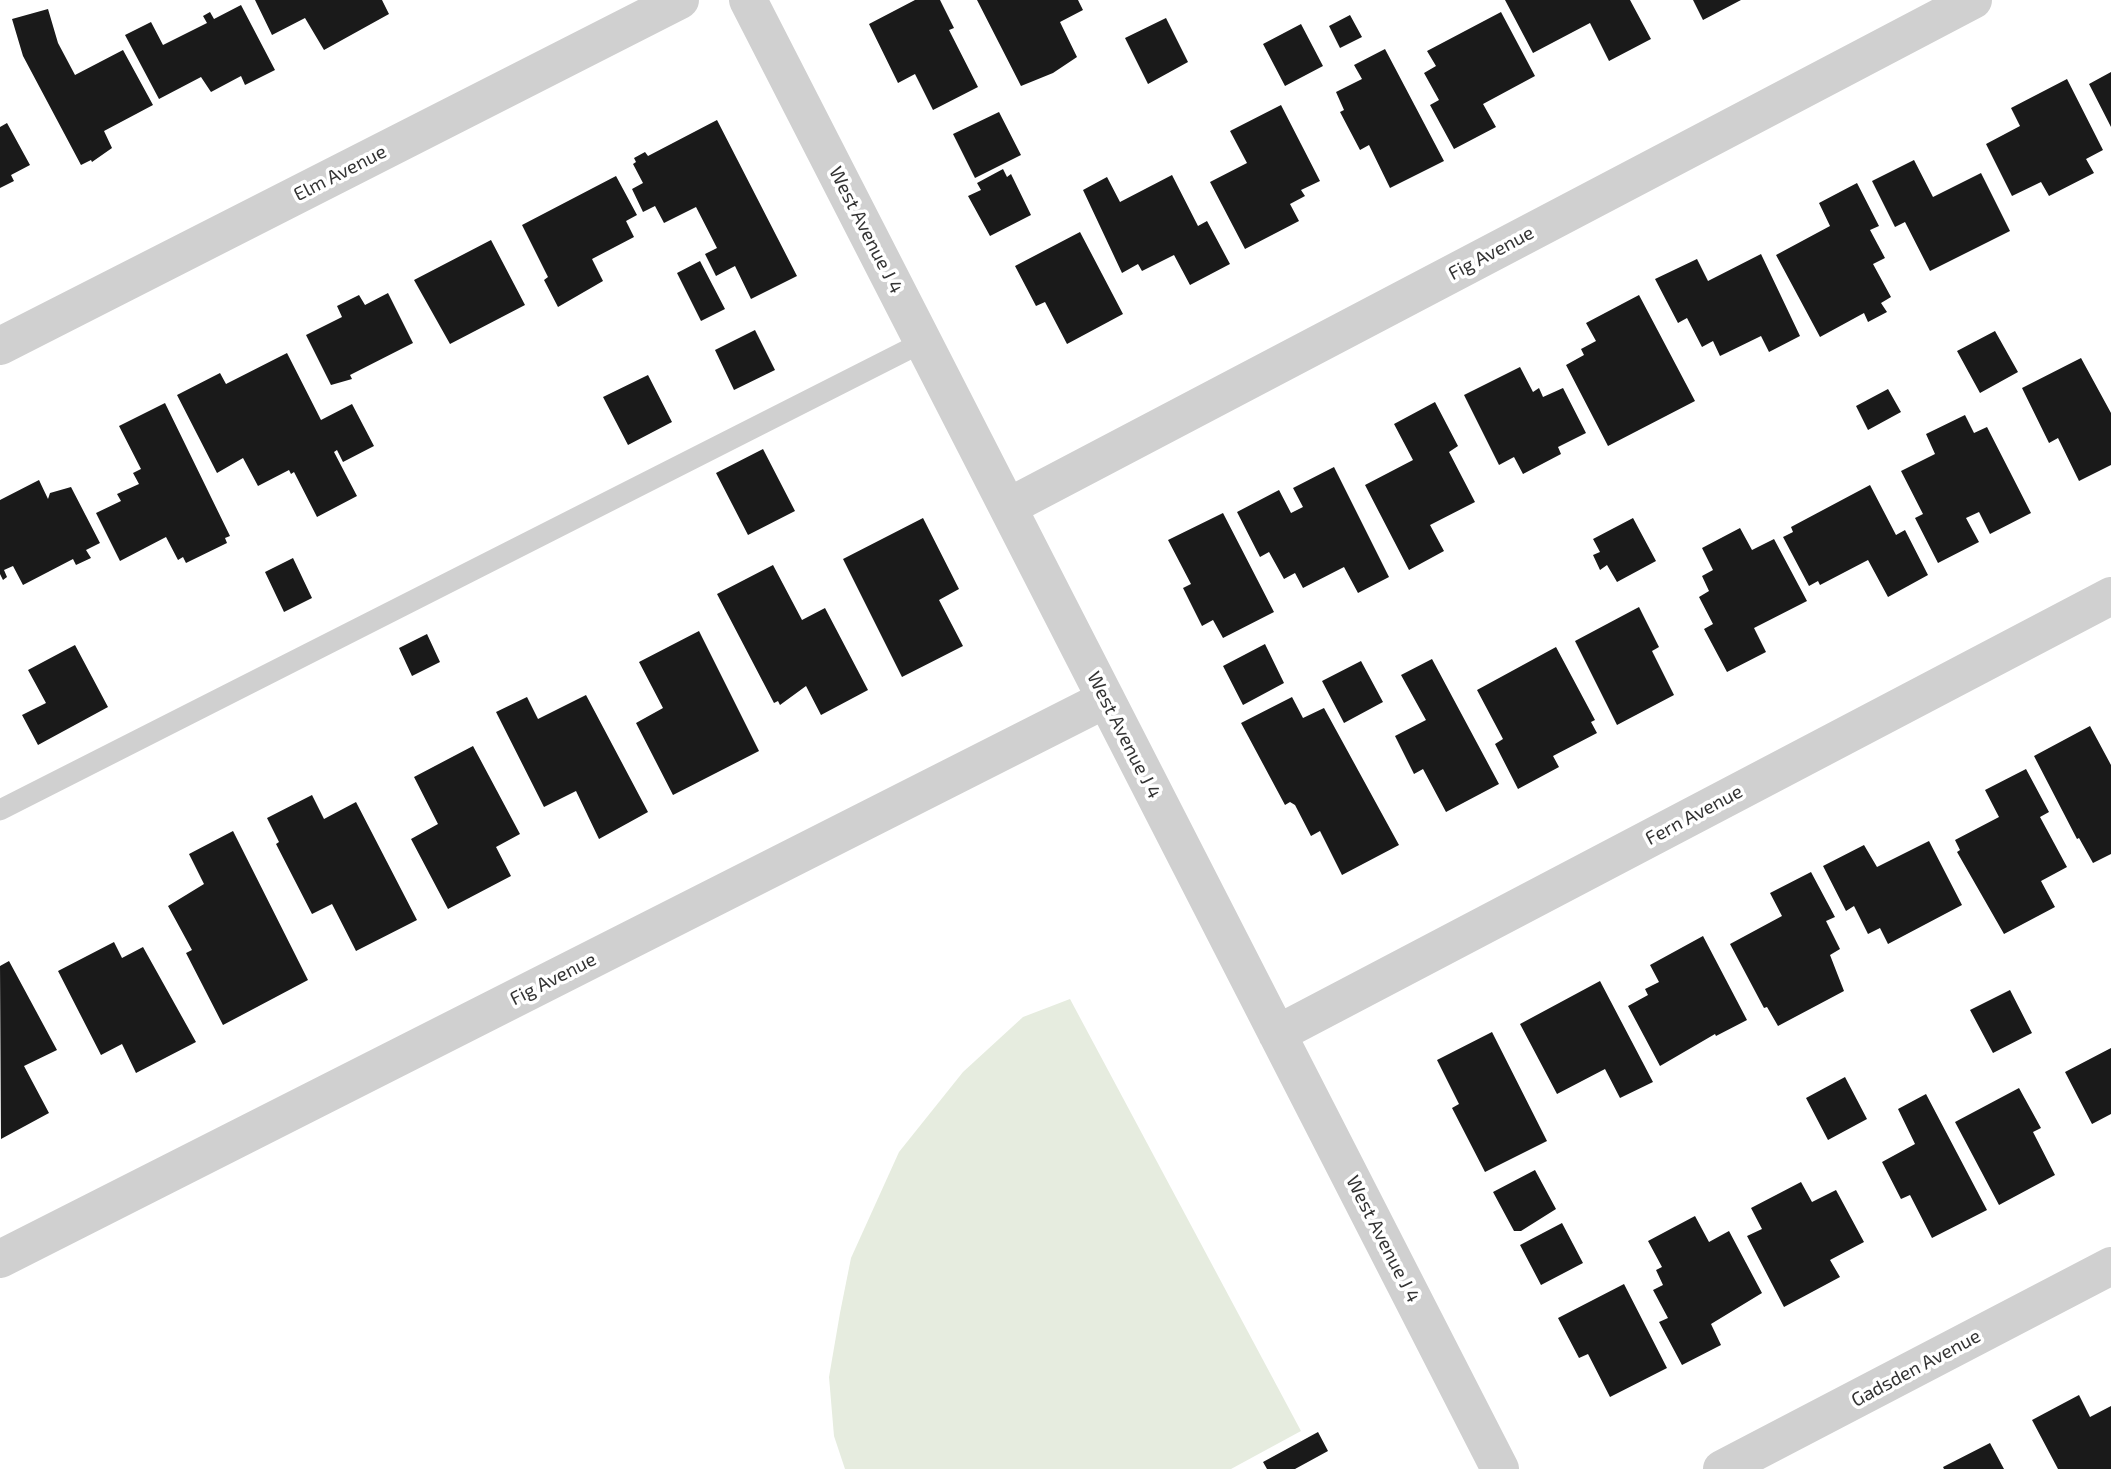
<!DOCTYPE html>
<style>
body{margin:0}
canvas{display:block;background:#fff}
</style>
<canvas width="2111" height="1469"></canvas>
<script>
const context = document.querySelector('canvas').getContext('2d');
context.lineJoin = 'round';
function fillPath(path, color) { context.fillStyle = color; context.fill(path, 'evenodd'); }
const toPath = rows => new Path2D(rows.map(r => 'M' + r).join(''));
function trace(path, color, width, dash) { context.strokeStyle = color; context.lineWidth = width; context.lineCap = dash ? 'butt' : 'round'; context.setLineDash(dash || []); context.stroke(path); }
function drawText(font, color, halo, rows, align = 'center') {
  context.font = font + ' "Exo 2",sans-serif'; context.lineWidth = 7; context.setLineDash([]); context.textBaseline = 'middle'; context.strokeStyle = halo; context.fillStyle = color; for (const [text, x, y, turn = 0] of rows) {
    context.save(); context.translate(x, y); context.rotate((+turn || 0) * Math.PI / 180); context.textAlign = isNaN(turn) ? turn : align; if (halo) context.strokeText(text, 0, 0); context.fillText(text, 0, 0); context.restore();
  }
}
const green = toPath([
 [1070,999,1301,1431,1231,1469,845,1469,834,1436,829,1377,840,1313,851,1258,899,1152,963,1072,1023,1017]
]);
const building = toPath([
 [255,0,382,0,389,14,324,50,305,18,272,35],
 [915,0,940,0,954,28,949,30,978,87,933,110,915,74,898,83,869,24],
 [977,0,1078,0,1083,10,1060,22,1077,57,1053,73,1021,86],
 [1505,0,1630,0,1651,39,1609,61,1590,23,1533,53],
 [1693,0,1741,0,1703,20],
 [241,5,275,70,245,85,241,76,211,92,201,77,159,99,125,35,151,22,163,45,207,23,203,16,210,12,214,19],
 [48,9,58,43,75,75,123,50,153,105,104,131,112,148,92,162,91,160,81,165,23,56,12,19],
 [1501,12,1535,76,1483,104,1496,127,1454,149,1430,105,1439,100,1424,73,1436,66,1427,51],
 [1350,15,1362,37,1340,48,1329,26],
 [1166,18,1188,62,1148,84,1125,38],
 [1301,24,1323,66,1285,86,1263,44],
 [1385,49,1444,161,1390,188,1369,145,1360,150,1340,112,1344,110,1336,92,1362,79,1354,65],
 [2111,72,2111,127,2089,84],
 [2067,79,2103,150,2086,159,2094,173,2049,196,2041,182,2012,196,1986,144,2020,126,2011,108],
 [1281,105,1320,181,1301,190,1305,196,1290,204,1299,221,1245,249,1210,182,1247,163,1230,131],
 [999,112,1021,155,975,178,953,134],
 [717,120,797,276,751,299,735,266,716,276,705,254,717,248,696,207,664,223,655,206,643,212,632,189,643,183,633,164,636,162,634,158,645,152,648,156],
 [7,123,30,165,11,175,14,181,0,188,0,127],
 [1914,160,1933,197,1981,173,2010,231,1930,271,1905,222,1895,227,1872,181],
 [1003,169,1007,177,1011,174,1031,215,990,236,968,196,981,190,977,183],
 [1172,175,1198,226,1207,221,1230,264,1190,285,1174,255,1142,271,1138,264,1122,273,1083,190,1107,177,1120,202],
 [616,176,637,215,626,221,634,237,592,259,603,281,558,307,544,280,548,277,522,225],
 [1857,183,1879,226,1870,230,1885,258,1873,264,1891,297,1881,303,1887,312,1868,322,1864,313,1820,337,1776,255,1830,226,1819,203],
 [1080,232,1123,314,1067,344,1045,302,1036,306,1015,266],
 [491,240,525,305,450,344,414,280],
 [1761,254,1800,336,1769,352,1761,336,1720,356,1713,341,1702,347,1687,318,1678,323,1655,279,1697,259,1708,281],
 [700,261,725,309,701,321,677,273],
 [388,293,413,343,350,375,352,379,331,385,306,335,342,317,337,306,359,295,365,305],
 [1639,295,1695,401,1608,446,1566,365,1584,355,1581,349,1596,341,1586,323],
 [755,330,775,370,734,390,715,350],
 [1995,331,2018,372,1980,393,1957,351],
 [287,353,321,420,352,404,374,446,343,462,337,450,334,452,357,496,317,517,294,472,291,474,289,470,258,486,243,458,217,473,177,395,220,373,226,384],
 [2081,358,2111,413,2111,465,2079,481,2058,438,2049,443,2022,388],
 [1520,367,1533,392,1539,388,1543,397,1563,388,1586,433,1558,447,1561,454,1523,474,1514,457,1499,465,1464,395],
 [648,375,672,422,628,445,603,397],
 [1888,389,1901,412,1868,430,1856,406],
 [1435,402,1458,446,1449,452,1475,502,1430,525,1444,551,1409,570,1365,485,1413,460,1394,424],
 [165,403,230,536,225,538,227,543,186,563,183,557,178,560,166,537,120,561,96,513,121,501,117,494,139,484,133,473,141,469,119,426],
 [1965,415,1974,433,1987,427,2031,513,1990,534,1979,512,1966,518,1979,542,1938,563,1915,518,1923,514,1901,471,1935,454,1926,434],
 [763,449,795,511,748,535,716,473],
 [1334,467,1389,577,1358,593,1344,567,1303,588,1295,573,1284,579,1269,552,1260,557,1237,512,1279,490,1291,513,1303,507,1293,488],
 [39,480,48,499,50,493,71,487,100,543,86,550,91,558,76,565,73,559,23,585,13,566,4,570,7,577,3,580,0,574,0,500],
 [1870,485,1896,535,1905,530,1928,575,1888,597,1868,560,1820,585,1818,581,1809,586,1783,537,1793,532,1791,527],
 [1223,513,1274,612,1223,638,1213,620,1202,626,1183,588,1191,584,1168,540],
 [923,518,959,589,939,600,963,646,902,677,843,559],
 [1633,518,1656,561,1617,582,1607,565,1600,570,1593,555,1600,552,1593,539],
 [1740,528,1752,550,1774,539,1807,601,1754,628,1766,652,1727,672,1704,629,1713,624,1699,597,1709,591,1702,576,1713,570,1702,548],
 [293,558,312,598,284,612,265,572],
 [773,565,802,620,825,608,868,690,821,715,806,686,780,705,778,701,774,703,717,594],
 [1639,607,1659,647,1652,651,1674,695,1617,725,1575,641],
 [699,631,759,751,673,795,636,723,663,708,639,662],
 [427,634,440,662,412,676,399,648],
 [1265,644,1284,683,1243,705,1223,666],
 [75,645,108,707,38,745,22,715,46,703,28,670],
 [1556,647,1595,720,1591,722,1597,733,1553,756,1559,767,1518,789,1495,744,1503,739,1477,690],
 [1432,659,1499,784,1446,812,1423,769,1414,774,1395,736,1426,720,1401,675],
 [1361,661,1383,702,1344,723,1322,681],
 [586,695,648,812,599,839,576,791,544,807,496,712,527,697,538,719],
 [1292,697,1303,718,1324,708,1399,845,1342,875,1320,831,1311,836,1295,805,1290,802,1285,805,1241,723],
 [2090,726,2111,765,2111,854,2093,863,2079,838,2077,839,2034,756],
 [473,746,520,834,496,847,511,876,448,909,411,839,438,824,414,777],
 [2026,769,2049,812,2040,817,2067,867,2041,881,2055,907,2004,934,1957,852,1960,850,1955,840,1999,817,1985,790],
 [312,795,324,819,356,802,417,920,356,951,332,904,312,914,276,844,279,842,267,818],
 [233,831,308,980,223,1025,186,953,192,950,168,906,204,884,189,854],
 [1929,841,1962,905,1888,944,1880,928,1868,934,1854,906,1846,911,1823,866,1864,845,1877,867],
 [1811,872,1835,917,1826,921,1840,949,1830,955,1844,991,1778,1026,1767,1007,1764,1008,1730,944,1782,916,1770,893],
 [1703,936,1747,1020,1716,1036,1715,1034,1660,1066,1628,1006,1648,995,1645,989,1659,982,1650,965],
 [114,942,122,958,143,947,196,1042,136,1073,122,1044,101,1055,58,971],
 [9,961,57,1050,24,1066,49,1113,1,1139,0,966],
 [1600,981,1653,1082,1620,1098,1605,1069,1557,1094,1520,1024],
 [2010,990,2032,1033,1993,1053,1970,1010],
 [1492,1032,1547,1141,1485,1172,1452,1108,1459,1104,1437,1060],
 [2111,1048,2111,1114,2092,1124,2065,1072],
 [1845,1077,1867,1119,1828,1140,1806,1098],
 [2019,1088,2041,1128,2033,1132,2055,1175,1999,1205,1955,1122],
 [1926,1094,1987,1210,1932,1238,1910,1195,1901,1199,1882,1162,1915,1144,1898,1109],
 [1535,1170,1556,1209,1521,1231,1514,1231,1493,1192],
 [1801,1182,1812,1202,1836,1190,1864,1242,1830,1260,1840,1277,1784,1307,1747,1236,1762,1229,1751,1208],
 [1695,1216,1709,1242,1729,1231,1762,1293,1711,1324,1721,1345,1682,1365,1659,1322,1668,1318,1653,1290,1663,1285,1656,1270,1662,1267,1648,1241],
 [1562,1223,1583,1263,1541,1285,1520,1245],
 [1624,1284,1667,1368,1610,1397,1588,1354,1579,1358,1558,1318],
 [2079,1395,2090,1417,2111,1406,2111,1469,2058,1469,2032,1420],
 [1318,1432,1328,1451,1295,1469,1267,1469,1263,1462],
 [1990,1443,2004,1469,1944,1469,1943,1467]
]);
const service = toPath([
 [0,810,923,342]
]);
const minor = toPath([
 [748,0,1500,1469],
 [0,346,680,0],
 [1008,507,1973,0],
 [1277,1034,2111,596],
 [0,1259,1106,699],
 [1722,1469,2111,1266]
]);
const streetNames = [
 ["Elm Avenue",340,173,-27],
 ["West Avenue J 4",866,230,63],
 ["Fig Avenue",1491,253,-28],
 ["West Avenue J 4",1124,735,63],
 ["Fern Avenue",1694,815,-28],
 ["Fig Avenue",553,979,-27],
 ["West Avenue J 4",1383,1239,63],
 ["Gadsden Avenue",1916,1368,-28]
];
fillPath(green, '#e6ecdf');
fillPath(building, '#1a1a1a');
trace(service, '#d0d0d0', 21);
trace(minor, '#d0d0d0', 38);
drawText('19px', '#333', '#fff', streetNames);
</script>
